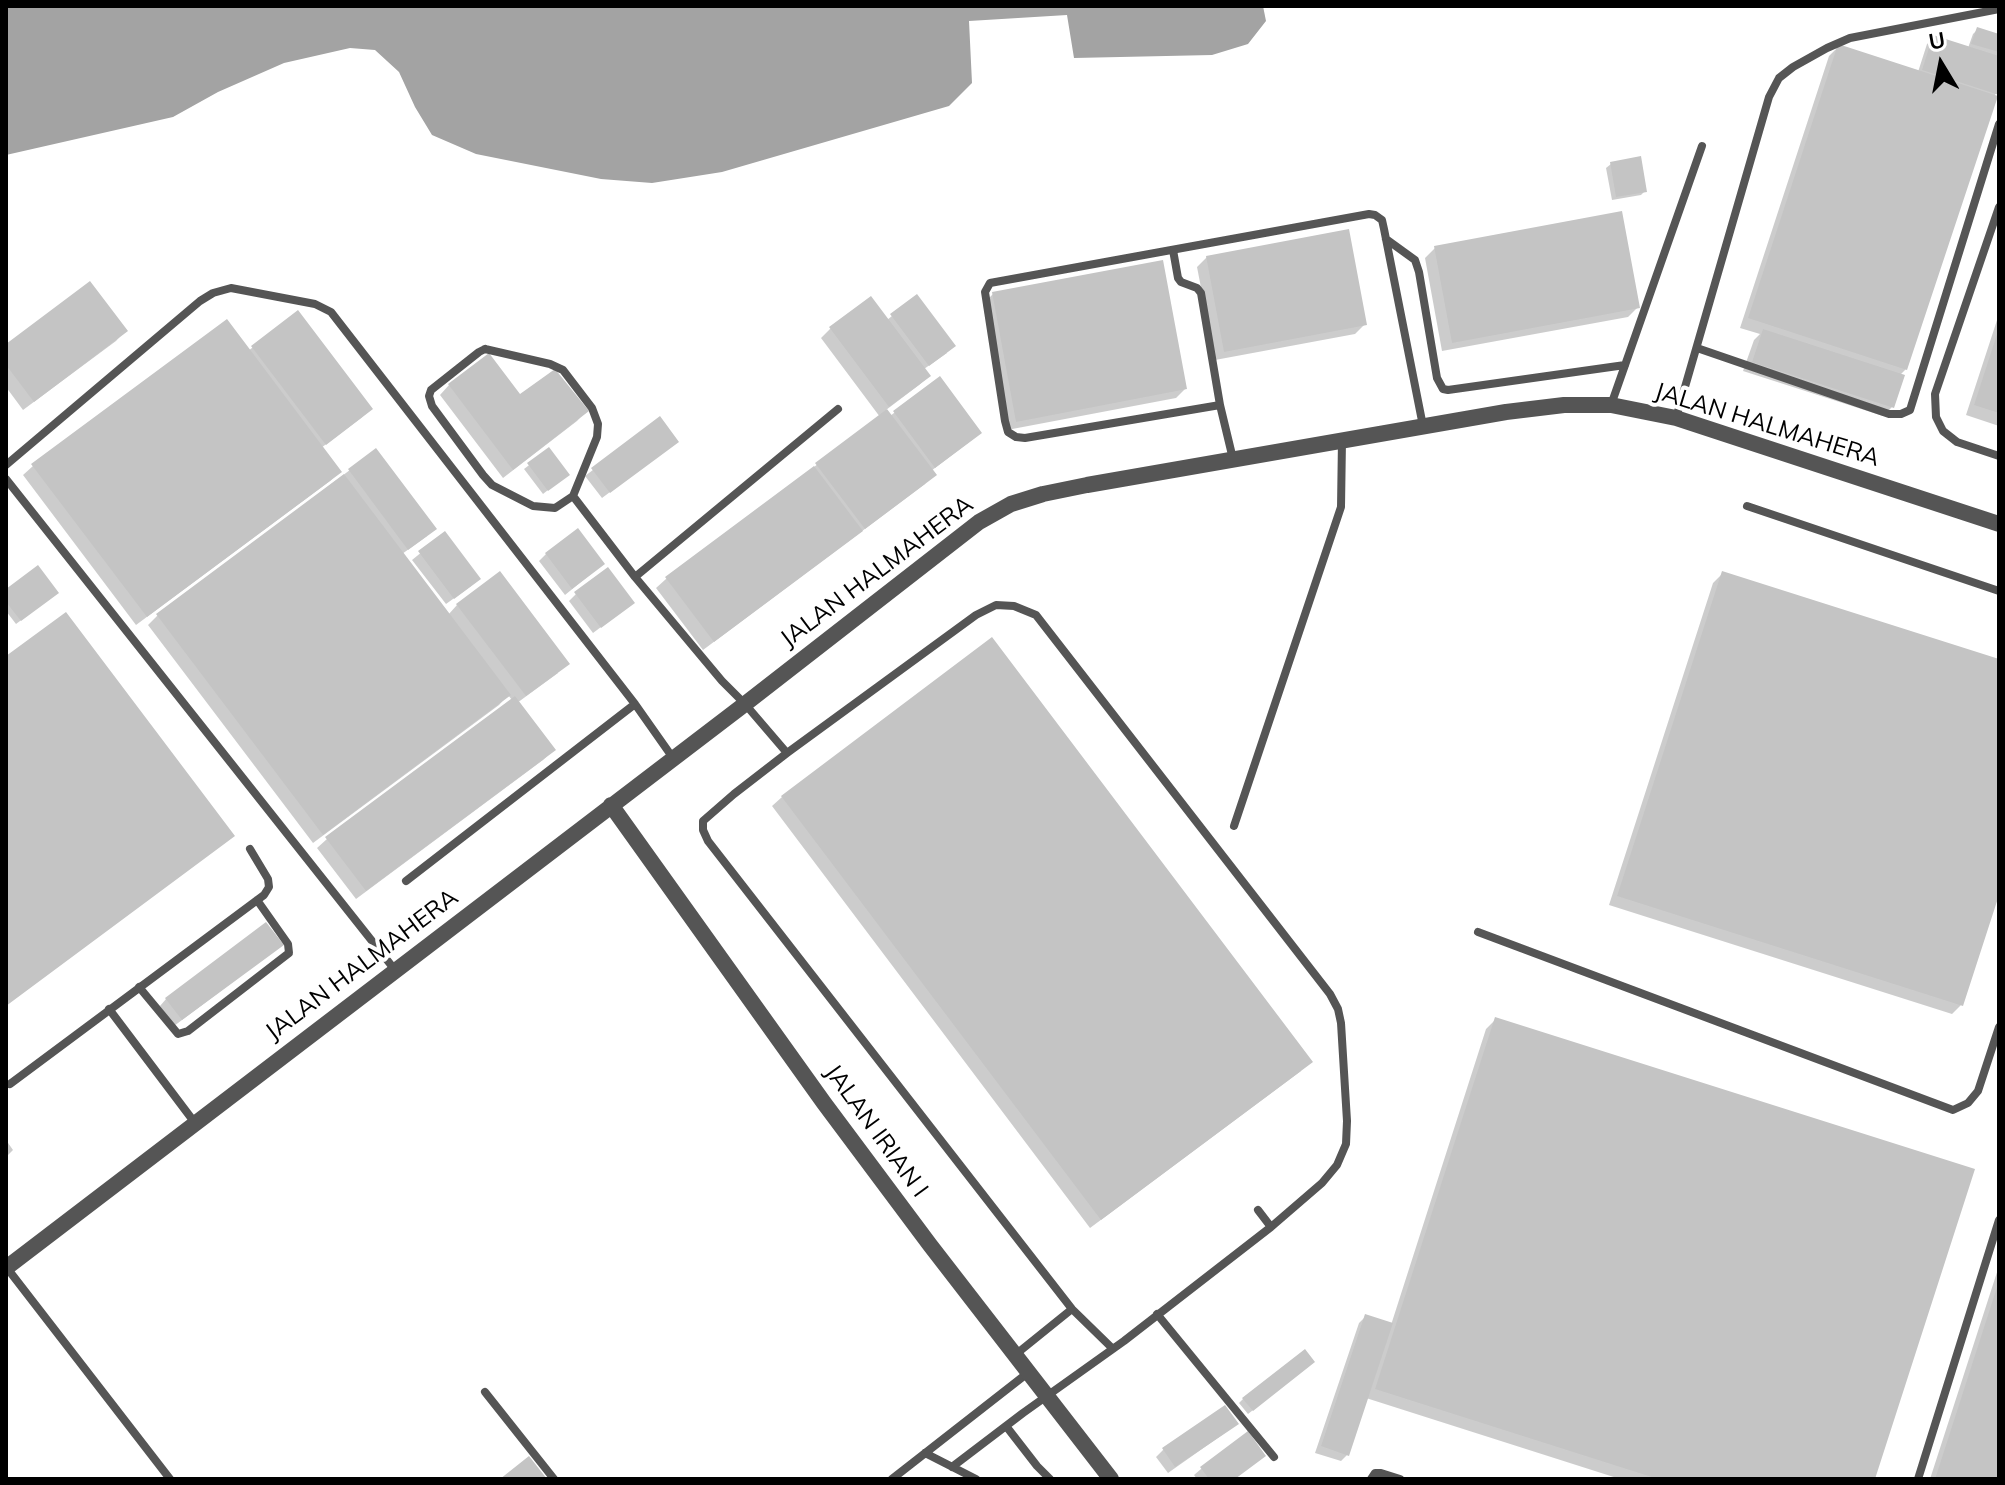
<!DOCTYPE html>
<style>
body{margin:0}
#map{position:relative;width:2005px;height:1485px;overflow:hidden;background:#fff;font-family:Mulish,sans-serif}
canvas{display:block}
.frame{position:absolute;inset:0;border:8px solid #000;pointer-events:none}
.north{position:absolute;left:1901px;top:24px;width:80px;height:80px;-webkit-text-stroke:6px #fff;paint-order:stroke;rotate:350deg;font-size:22px;font-weight:700;line-height:32px;text-align:center;color:#000}
.north::after{content:'';display:block;margin:auto;width:28px;height:36px;background:#000;clip-path:polygon(50% 0,100% 100%,50% 72%,0 100%)}
</style>
<div id="map">
<canvas width="2005" height="1485"></canvas>
<div class="frame"></div>
<div class="north">U</div>
</div>
<script>
const context = document.querySelector('canvas').getContext('2d');
context.lineJoin = 'round';
function fillPath(path, color) { context.fillStyle = color; context.fill(path, 'evenodd'); }
const toPath = rows => new Path2D(rows.map(r => 'M' + r).join(''));
function trace(path, color, width, dash) { context.strokeStyle = color; context.lineWidth = width; context.lineCap = dash ? 'butt' : 'round'; context.setLineDash(dash || []); context.stroke(path); }
function drawText(font, color, halo, rows, align = 'center') {
  context.font = font + ' Mulish,sans-serif'; context.lineWidth = 8; context.setLineDash([]); context.textBaseline = 'middle'; context.strokeStyle = halo; context.fillStyle = color; for (const [text, x, y, turn = 0] of rows) {
    context.save(); context.translate(x, y); context.rotate((+turn || 0) * Math.PI / 180); context.textAlign = isNaN(turn) ? turn : align; if (halo) context.strokeText(text, 0, 0); context.fillText(text, 0, 0); context.restore();
  }
}
const water = toPath([
 [6,6,1263,6,1266,21,1248,44,1212,55,1074,58,1067,15,969,21,972,83,949,106,722,172,652,183,601,179,476,154,432,135,415,107,399,72,375,50,350,48,284,63,218,92,173,117,6,155]
]);
const shadow = toPath([
 [1978,29,1999,36,1999,88,1994,97,1906,369,1900,375,1892,407,1883,416,1743,371,1754,340,1760,334,1740,328,1829,56,1838,47,1918,72,1927,44,1934,37,1968,48,1973,34],
 [1611,164,1645,191,1641,195,1612,200,1606,168],
 [1435,248,1638,307,1628,317,1442,351,1425,258],
 [1207,257,1365,324,1355,334,1215,360,1197,267],
 [993,294,1185,389,1176,398,1007,430,983,304],
 [871,299,887,320,892,316,947,353,924,369,929,376,919,385,886,410,890,416,939,379,973,439,931,471,925,484,703,650,656,588,666,579,880,417,821,338,830,329],
 [298,313,371,409,361,418,321,448,339,472,330,481,136,625,23,475,33,466,248,351],
 [1999,314,1999,426,1966,415],
 [125,331,116,341,23,410,6,387,6,346],
 [449,385,520,397,586,411,577,421,503,478,440,395],
 [660,419,669,448,602,498,585,476],
 [549,450,563,478,543,494,524,469],
 [375,451,427,536,402,554,448,615,457,605,558,673,517,703,553,750,543,760,356,899,317,848,327,839,512,700,508,695,499,705,313,843,148,625,157,616],
 [444,534,471,586,446,604,412,560],
 [546,554,603,564,565,595,539,561],
 [1723,573,1999,661,1999,889,1961,1005,1952,1014,1609,905,1713,583],
 [6,591,52,597,16,624,6,611],
 [576,594,625,609,593,633,569,601],
 [782,797,1301,1071,1090,1228,772,806],
 [274,951,174,1026,160,1006,166,999],
 [1496,1019,1873,1479,1620,1479,1366,1398,1348,1454,1341,1461,1315,1453,1359,1323,1366,1316,1391,1325,1486,1029],
 [6,1140,13,1150,6,1157],
 [1999,1266,1999,1479,1930,1479],
 [1309,1366,1248,1414,1239,1403,1243,1399],
 [1225,1407,1229,1430,1168,1473,1156,1457,1163,1450],
 [1247,1434,1235,1479,1197,1479,1194,1475,1201,1469]
]);
const building = toPath([
 [1977,27,1999,34,1999,52,1971,44],
 [1933,35,1999,56,1999,95,1922,70],
 [1838,44,1998,96,1907,370,1748,318],
 [1641,156,1647,192,1616,197,1610,162],
 [1622,211,1640,308,1452,343,1434,246],
 [1349,229,1367,325,1224,352,1206,256],
 [1163,260,1187,389,1016,422,992,292],
 [90,281,128,331,34,402,6,365,6,344],
 [917,294,956,346,929,366,890,314],
 [871,296,931,376,889,407,829,327],
 [298,310,373,409,326,445,251,346],
 [227,319,342,472,147,617,31,464],
 [1763,329,1905,375,1894,408,1752,362],
 [1998,331,1999,331,1999,413,1974,405],
 [489,353,520,394,555,369,589,411,513,470,448,384],
 [940,376,982,433,935,468,893,411],
 [887,409,937,475,865,529,815,463],
 [660,416,679,442,610,493,591,468],
 [549,447,570,475,548,491,527,463],
 [376,448,437,529,408,550,348,469],
 [814,466,863,531,714,642,665,577],
 [344,474,511,695,323,835,156,614],
 [578,528,605,564,572,589,545,553],
 [445,531,481,579,454,599,418,551],
 [38,565,59,593,21,621,6,602,6,589],
 [608,567,635,603,601,628,574,592],
 [500,571,570,664,526,696,456,604],
 [1722,571,1999,659,1999,895,1963,1006,1617,896],
 [66,612,235,836,6,1006,6,656],
 [992,637,1313,1062,1101,1220,781,796],
 [515,696,556,750,366,891,325,837],
 [266,922,284,945,182,1020,165,998],
 [1495,1017,1975,1169,1875,1479,1658,1479,1375,1389],
 [1998,1284,1999,1479,1935,1479],
 [1365,1314,1393,1323,1349,1456,1321,1446],
 [1305,1349,1315,1362,1253,1411,1242,1398],
 [1225,1405,1239,1424,1175,1467,1162,1448],
 [1248,1431,1266,1456,1235,1479,1209,1479,1200,1467],
 [529,1456,547,1479,500,1479]
]);
const service = toPath([
 [1999,207,1935,394,1936,417,1943,431,1957,442,1999,456],
 [1386,239,1415,260,1419,272,1437,378,1443,389,1448,390,1625,365],
 [1173,250,1178,278,1181,282,1197,288,1201,293,1220,405,1233,459],
 [1697,348,1889,414,1901,414,1910,410,1999,124],
 [485,349,550,364,563,370,592,408,598,424,597,437,573,496,555,508,533,506,492,485,483,475,432,406,429,396,431,390,479,352,485,349],
 [1220,405,1025,438,1016,437,1008,432,1005,421,985,292,990,283,1369,214,1375,215,1382,220,1384,229,1423,426],
 [1611,405,1702,146],
 [1676,418,1769,97,1779,78,1793,67,1827,48,1850,38,1999,9],
 [6,465,200,301,213,293,231,288,315,304,331,312,635,704,673,758],
 [6,479,395,970],
 [573,496,635,577],
 [1747,506,1999,591],
 [787,753,745,704,722,681,635,577,838,409],
 [1234,826,1341,507,1342,440],
 [406,881,635,704],
 [1478,932,1953,1110,1968,1103,1978,1091,1999,1027],
 [139,987,178,1034,188,1031,289,953,288,944,257,900],
 [109,1009,195,1123],
 [10,1084,264,895,269,887,268,879,250,849],
 [1258,1210,1271,1227],
 [7,1268,170,1479],
 [1157,1314,1274,1457],
 [1015,1355,1072,1309],
 [485,1392,554,1479],
 [1006,1426,1037,1466,1050,1479],
 [925,1453,976,1479],
 [952,1467,1023,1413,1124,1341,1271,1227,1322,1183,1337,1165,1346,1144,1347,1121,1341,1023,1338,1009,1330,994,1036,615,1014,606,996,605,976,615,787,753,734,794,703,821,703,830,708,841,1072,1309,1113,1349],
 [892,1479,1029,1372],
 [1371,1479,1375,1473,1381,1473,1400,1479],
 [1918,1479,1999,1220]
]);
const minor = toPath([
 [611,805,824,1103,930,1245,1111,1479],
 [6,1268,745,704,979,522,1011,504,1043,494,1087,485,1506,412,1564,405,1611,405,1676,418,1999,524]
]);
const streetNames = [
 ["JALAN HALMAHERA",1767,425,17],
 ["JALAN HALMAHERA",877,572,-37],
 ["JALAN HALMAHERA",362,965,-37],
 ["JALAN IRIAN I",876,1131,54]
];
fillPath(water, '#a3a3a3');
fillPath(shadow, '#0003');
fillPath(building, '#c4c4c4');
trace(service, '#555', 8);
trace(minor, '#555', 16);
drawText('24px', '#000', '#fff', streetNames);
</script>
